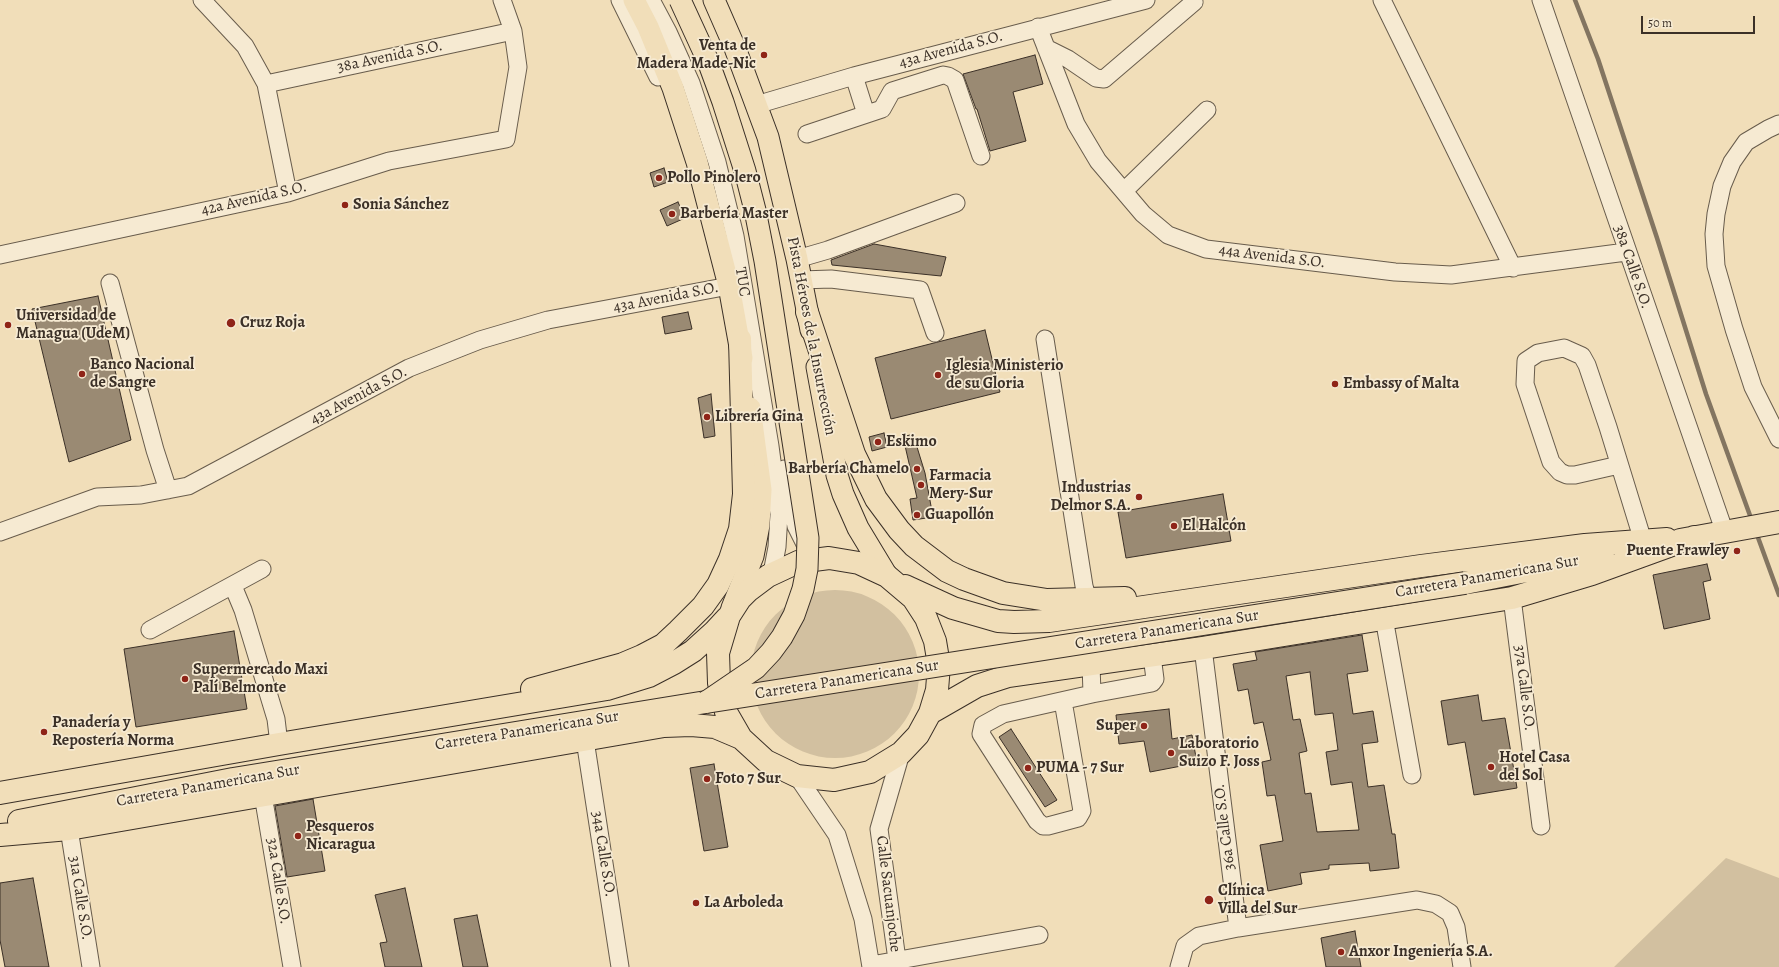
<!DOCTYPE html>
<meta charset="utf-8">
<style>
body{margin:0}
#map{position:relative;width:1779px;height:967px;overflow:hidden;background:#f1deb9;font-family:Alegreya,serif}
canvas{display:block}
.scale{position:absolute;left:1641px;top:16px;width:114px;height:18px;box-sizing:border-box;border:2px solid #3b3027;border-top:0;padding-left:5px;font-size:12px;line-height:14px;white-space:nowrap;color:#3b3027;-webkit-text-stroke:3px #f6ead2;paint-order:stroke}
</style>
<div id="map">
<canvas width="1779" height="967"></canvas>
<div class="scale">50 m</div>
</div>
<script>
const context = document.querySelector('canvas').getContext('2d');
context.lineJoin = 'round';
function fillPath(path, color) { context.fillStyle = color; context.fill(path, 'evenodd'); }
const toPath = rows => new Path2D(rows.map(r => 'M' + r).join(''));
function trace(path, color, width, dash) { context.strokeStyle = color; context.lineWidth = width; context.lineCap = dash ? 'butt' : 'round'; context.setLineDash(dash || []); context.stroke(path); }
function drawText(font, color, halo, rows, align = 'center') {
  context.font = font + ' Alegreya,serif'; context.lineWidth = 3.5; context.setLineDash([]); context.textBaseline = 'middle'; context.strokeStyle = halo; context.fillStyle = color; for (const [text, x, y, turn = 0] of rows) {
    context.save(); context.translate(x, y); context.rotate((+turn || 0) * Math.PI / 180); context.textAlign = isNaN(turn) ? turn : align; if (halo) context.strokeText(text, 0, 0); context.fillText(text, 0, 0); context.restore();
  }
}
const green = toPath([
 '751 674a84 84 0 1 1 168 0a84 84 0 1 1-168 0Z',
 [1726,858,1779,878,1779,967,1614,967]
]);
const stream = toPath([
 [1575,0,1598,59,1657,238,1706,394,1752,521],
 [1756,532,1779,595]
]);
const building = toPath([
 [1035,55,1043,84,1013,92,1026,141,990,151,977,109,976,109,963,74,1035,55],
 [664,168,668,182,654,187,650,173,664,168],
 [678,202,685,218,667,226,660,210,678,202],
 [874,244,946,257,941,276,832,265,831,260,874,244],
 [98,296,131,440,69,462,32,309,98,296],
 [688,312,692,329,665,334,662,317,688,312],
 [985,330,1000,392,891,419,875,358,985,330],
 [711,394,715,436,704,438,698,398,711,394],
 [884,433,887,447,872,451,869,437,884,433],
 [913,434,925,473,933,517,913,520,910,499,917,498,903,437,913,434],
 [1223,494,1231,541,1126,558,1118,512,1223,494],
 [1707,564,1711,580,1703,582,1710,619,1664,629,1653,575,1707,564],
 [234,631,247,709,136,727,124,649,234,631],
 [1362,635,1368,671,1347,674,1353,714,1373,711,1378,742,1362,744,1368,787,1384,785,1392,834,1395,834,1399,868,1370,871,1369,863,1329,865,1329,869,1300,873,1302,884,1268,891,1260,845,1283,841,1275,795,1267,796,1262,762,1271,760,1263,722,1254,724,1248,689,1238,691,1233,664,1257,660,1255,652,1362,635],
 [1310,672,1315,715,1333,713,1338,750,1326,752,1331,785,1352,782,1359,830,1317,832,1311,793,1305,794,1299,753,1307,751,1300,719,1293,720,1286,676,1310,672],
 [1478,695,1482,721,1505,718,1517,788,1474,795,1465,742,1448,745,1441,701,1478,695],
 [1169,709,1172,739,1192,735,1197,763,1150,772,1144,741,1119,744,1116,715,1169,709],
 [1011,729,1057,800,1045,807,999,737,1011,729],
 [714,764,728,847,704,851,690,768,714,764],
 [313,799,325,871,287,877,275,806,313,799],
 [33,878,49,967,5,967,0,940,0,883,33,878],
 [405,888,422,967,385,967,380,943,387,942,375,895,405,888],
 [477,915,488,967,463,967,454,919,477,915],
 [1355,931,1361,967,1326,967,1321,938,1355,931]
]);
const minor = toPath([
 [202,0,245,46,266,84,288,193],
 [620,0,658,77],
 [651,0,668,32,691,83,717,162,735,236,770,446,779,514,777,547,773,568,768,576],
 [1382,0,1513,268],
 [1541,0,1725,533],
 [1038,27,1076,124,1098,161,1143,214,1168,235,1206,249,1395,272,1451,275,1626,252],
 [1046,48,1068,59,1096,78,1104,79,1194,2,1193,0],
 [854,76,866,114],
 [266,84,513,31],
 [756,105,854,76,1146,0],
 [1779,124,1768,129,1746,142,1732,162,1722,186,1716,214,1714,234,1716,266,1734,329,1753,387,1779,439],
 [807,134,882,109,892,91,943,75,948,76,955,80,981,156],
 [1124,191,1207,110],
 [0,255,288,193,389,161,506,139,518,67,513,31,502,0],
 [797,259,828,250,956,203],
 [801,280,831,279,920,290,935,333],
 [110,283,155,450,168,490],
 [1045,339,1084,586,1091,611],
 [1619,465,1575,475,1567,475,1560,472,1551,462,1525,384,1526,361,1538,353,1564,348,1582,356,1587,365,1608,427,1643,541],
 [784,469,796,526,806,546],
 [0,532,97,497,141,495,188,486,409,368,480,340,548,320,729,286],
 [233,586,243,610,276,719,279,744],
 [1512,598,1541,826],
 [1384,618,1412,775],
 [150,630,262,569],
 [1203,648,1238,928],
 [1091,664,1092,694],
 [1063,701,1082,811,1078,818,1048,826,1043,826,1037,821,981,734,983,725,1003,714,1092,694,1152,683,1155,679,1152,656],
 [585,740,620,967],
 [797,776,837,835,863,919,871,967],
 [263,795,292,967],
 [69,829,91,967],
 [871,965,1039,935],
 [898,967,879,829,901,753],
 [1179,967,1185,946,1199,936,1238,928,1417,900,1436,904,1450,913,1456,927,1462,967]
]);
const major = toPath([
 [634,0,648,27,673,88,697,162,729,286,742,358],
 [714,0,735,48,768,137,797,259,811,330],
 [817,367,837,475,843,494,858,528,887,576],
 [732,608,753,556,759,525,761,490,750,408]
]);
const highway = toPath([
 [807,312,854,454,876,499,899,530,914,546,947,571,964,579,1003,593,1047,600,1125,598],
 [1680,540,1779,522],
 [1465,583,1603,556],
 [905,586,953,608,998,621,1014,622,1049,621,1421,566,1585,545,1667,539],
 [532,689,623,664,642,656,663,645,678,631,703,606,718,585,730,559,740,529,744,494,740,339],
 [930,713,937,690,939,665,935,641,926,618,913,598,887,576,859,563,829,558,798,562,768,576,748,591,740,599,729,616,718,653,719,683,726,712,741,738,766,761,797,776,834,780,870,772,901,753,918,735,930,713,977,686,1008,676,1203,648,1512,598,1592,574,1694,537],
 [0,793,279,744,607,689,649,676,674,663,693,651,714,632,727,618],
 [19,821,233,779,706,702],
 [0,835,69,829,664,726,691,725,715,727,741,738]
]);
const majorBridge = toPath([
 [680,0,708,61,723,102,745,171,755,210,765,261,808,538,807,569,803,589,794,615,782,637,771,652,756,668,706,702]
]);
const highwayBridge = toPath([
 [706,702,1465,583]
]);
const markers = [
 [764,55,4,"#8f2418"],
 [659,178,4,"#8f2418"],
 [345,205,4,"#8f2418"],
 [672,214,4,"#8f2418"],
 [231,323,5,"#8f2418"],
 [8,325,4,"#8f2418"],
 [82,374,4,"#8f2418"],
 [938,375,4,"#8f2418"],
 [1335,384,4,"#8f2418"],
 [707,417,4,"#8f2418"],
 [878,442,4,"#8f2418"],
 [917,469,4,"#8f2418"],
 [921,485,4,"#8f2418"],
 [1139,497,4,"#8f2418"],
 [917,515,4,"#8f2418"],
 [1174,526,4,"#8f2418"],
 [1737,551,4,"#8f2418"],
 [185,679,4,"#8f2418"],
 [1144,726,4,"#8f2418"],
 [44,732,4,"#8f2418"],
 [1171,753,4,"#8f2418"],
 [1491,767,4,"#8f2418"],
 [1028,768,4,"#8f2418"],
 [707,779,4,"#8f2418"],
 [298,836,4,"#8f2418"],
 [1209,900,5,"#8f2418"],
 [696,903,4,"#8f2418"],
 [1341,952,4,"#8f2418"]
];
const poiNames = [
 ["Venta de",756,46,"right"],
 ["Madera Made-Nic",756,64,"right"],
 ["Pollo Pinolero",667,178],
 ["Sonia Sánchez",353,205],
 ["Barbería Master",680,214],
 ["Universidad de",16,316],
 ["Managua (UdeM)",16,334],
 ["Cruz Roja",240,323],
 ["Banco Nacional",90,365],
 ["de Sangre",90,383],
 ["Iglesia Ministerio",946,366],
 ["de su Gloria",946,384],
 ["Embassy of Malta",1343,384],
 ["Librería Gina",715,417],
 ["Eskimo",886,442],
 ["Barbería Chamelo",909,469,"right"],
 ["Farmacia",929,476],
 ["Mery-Sur",929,494],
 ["Industrias",1131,488,"right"],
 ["Delmor S.A.",1131,506,"right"],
 ["Guapollón",925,515],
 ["El Halcón",1182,526],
 ["Puente Frawley",1729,551,"right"],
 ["Supermercado Maxi",193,670],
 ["Palí Belmonte",193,688],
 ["Panadería y",52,723],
 ["Repostería Norma",52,741],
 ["Super",1136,726,"right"],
 ["Laboratorio",1179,744],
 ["Suizo F. Joss",1179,762],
 ["Hotel Casa",1499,758],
 ["del Sol",1499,776],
 ["PUMA - 7 Sur",1036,768],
 ["Foto 7 Sur",715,779],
 ["Pesqueros",306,827],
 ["Nicaragua",306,845],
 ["Clínica",1218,891],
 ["Villa del Sur",1218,909],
 ["La Arboleda",704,903],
 ["Anxor Ingeniería S.A.",1349,952]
];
const streetNames = [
 ["43a Avenida S.O.",951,50,-15],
 ["38a Avenida S.O.",390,57,-12],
 ["42a Avenida S.O.",254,199,-13],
 ["44a Avenida S.O.",1272,257,7],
 ["38a Calle S.O.",1632,267,71],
 ["TUC",742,282,81],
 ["43a Avenida S.O.",666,298,-11],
 ["Pista Héroes de la Insurrección",811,336,79],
 ["43a Avenida S.O.",359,396,-28],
 ["Carretera Panamericana Sur",1487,577,-10],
 ["Carretera Panamericana Sur",1167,630,-9],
 ["Carretera Panamericana Sur",847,680,-9],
 ["37a Calle S.O.",1524,688,83],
 ["Carretera Panamericana Sur",527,731,-9],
 ["Carretera Panamericana Sur",208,786,-10],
 ["36a Calle S.O.",1225,827,-97],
 ["34a Calle S.O.",603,854,81],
 ["32a Calle S.O.",278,881,81],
 ["Calle Sacuanjoche",888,894,83],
 ["31a Calle S.O.",80,898,81]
];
fillPath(green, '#d2c0a0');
trace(stream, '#837561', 4.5);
fillPath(building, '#9a8a73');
trace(building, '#3b3027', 1);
trace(minor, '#685c4c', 19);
trace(major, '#3b3027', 23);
trace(highway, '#3b3027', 24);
trace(minor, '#f6ead2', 17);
trace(major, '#f1deb9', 21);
trace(highway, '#f1deb9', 22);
trace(majorBridge, '#3b3027', 23, []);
trace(highwayBridge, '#3b3027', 24, []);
trace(majorBridge, '#f1deb9', 21);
trace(highwayBridge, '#f1deb9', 22);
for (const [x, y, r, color] of markers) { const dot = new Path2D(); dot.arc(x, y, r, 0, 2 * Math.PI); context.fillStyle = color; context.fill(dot); trace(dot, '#f6ead2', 1.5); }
drawText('bold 16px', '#3b3027', '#f6ead2', poiNames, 'left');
drawText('16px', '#3b3027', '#f6ead2', streetNames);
</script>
